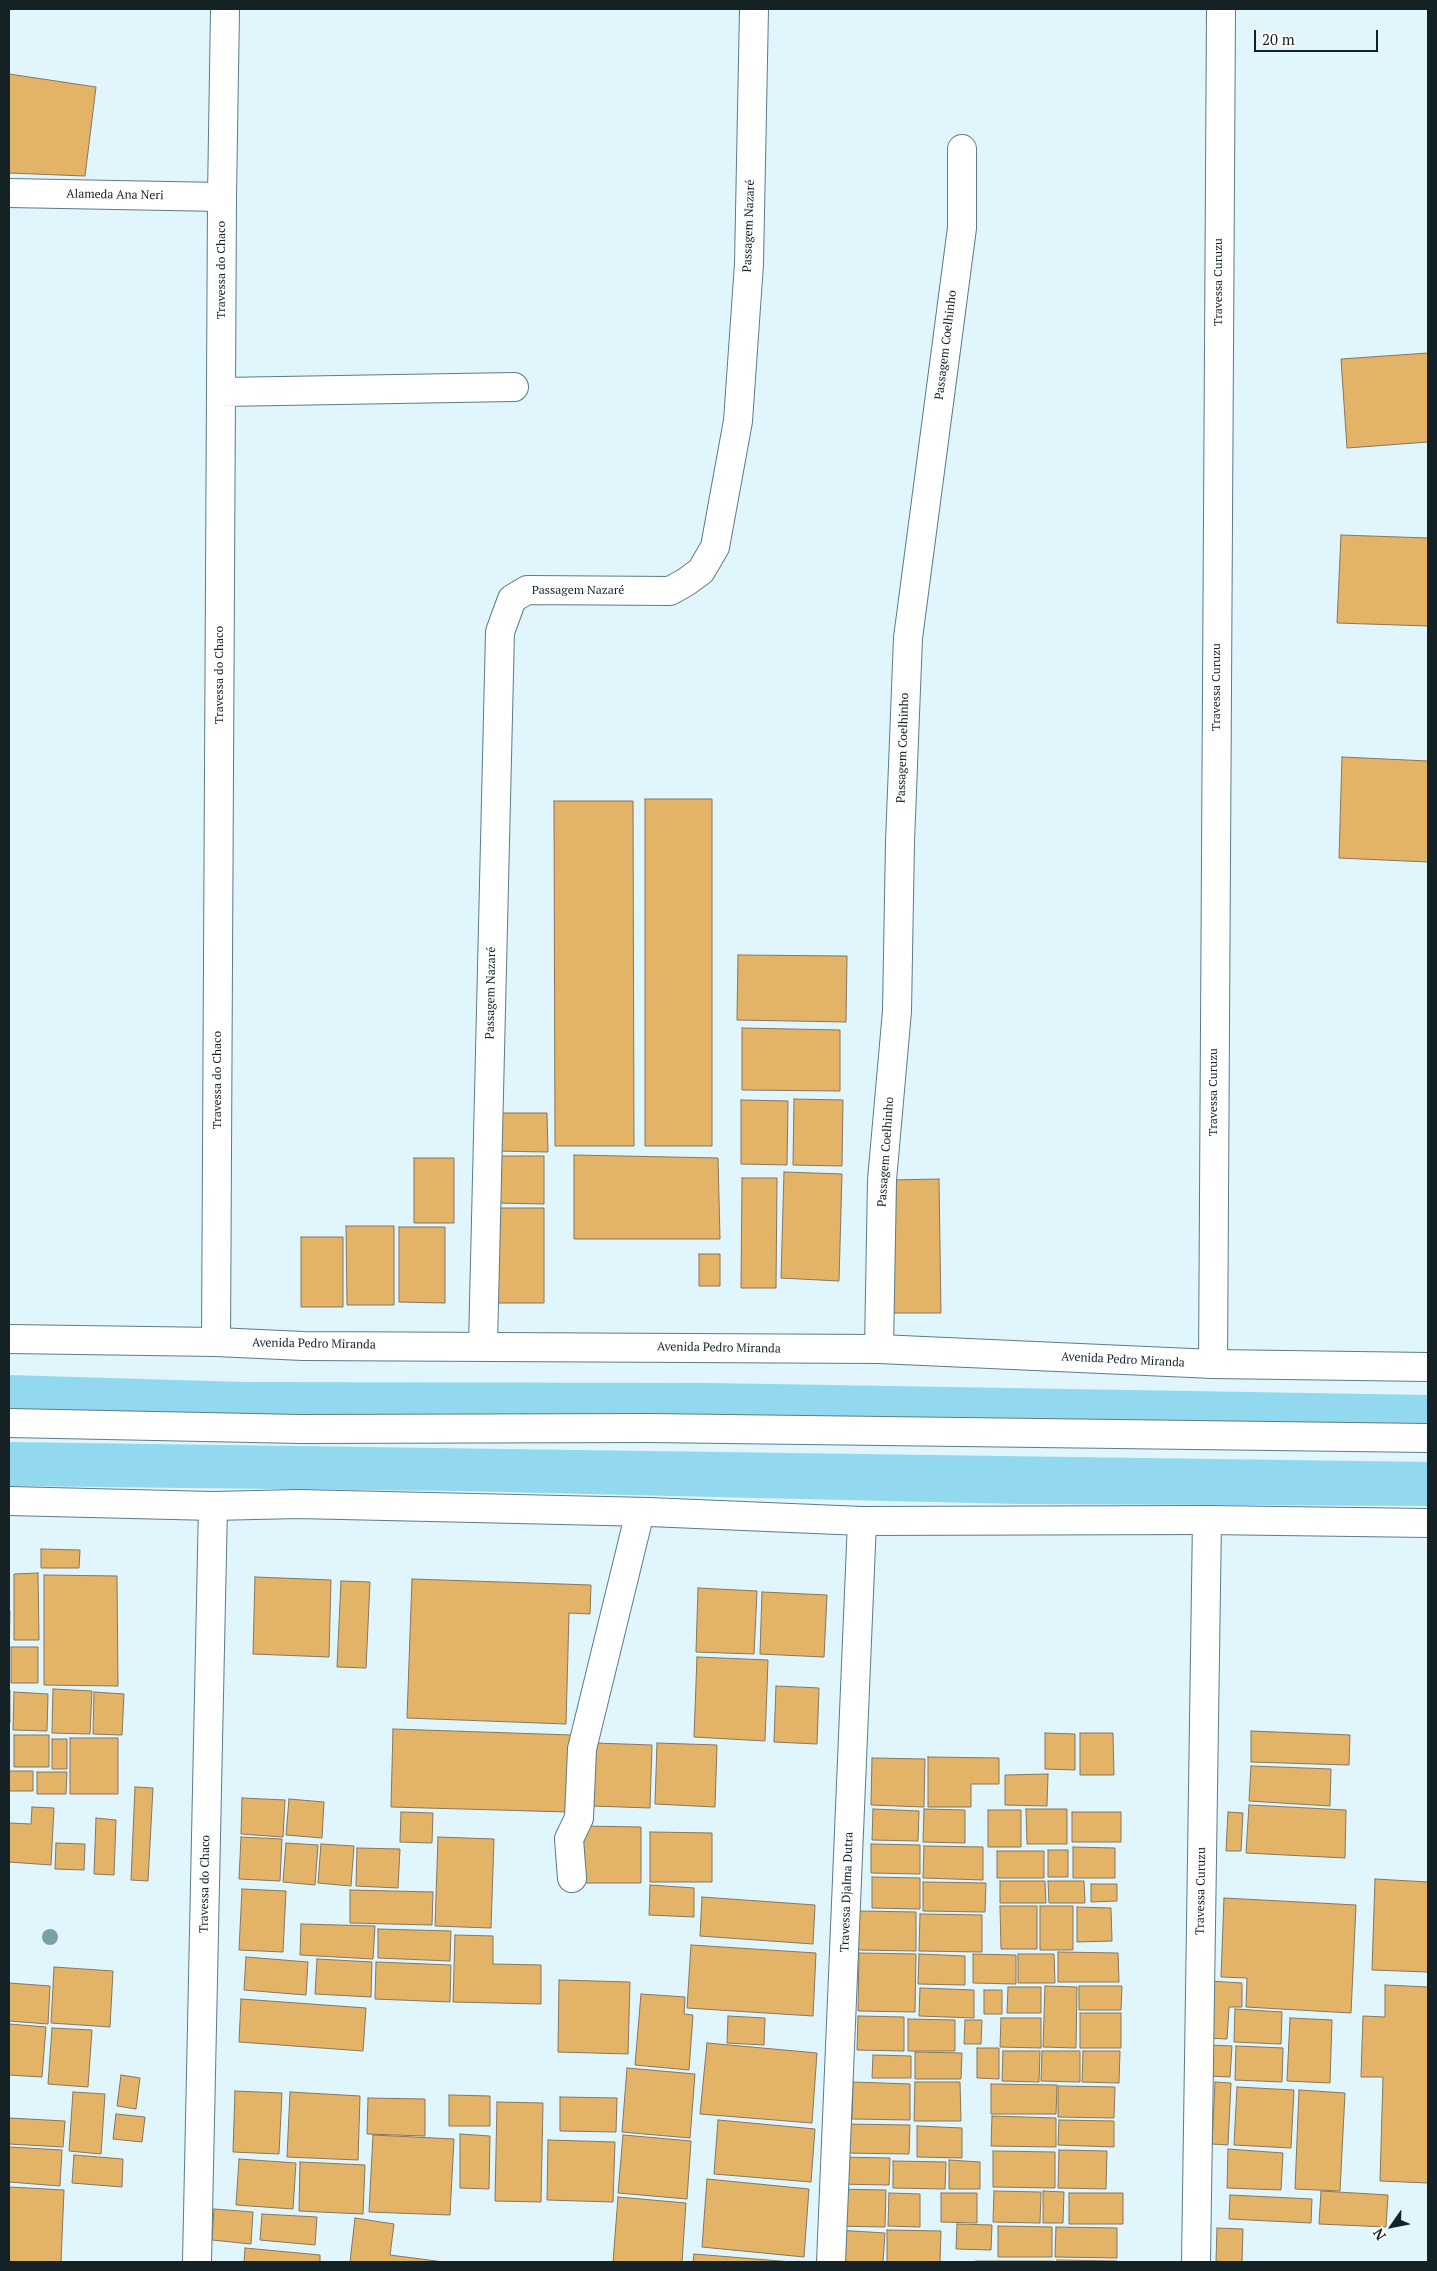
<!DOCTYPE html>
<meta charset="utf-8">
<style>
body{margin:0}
#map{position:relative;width:1437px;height:2271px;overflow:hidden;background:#e0f5fc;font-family:"PT Serif",serif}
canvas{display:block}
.frame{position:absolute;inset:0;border:10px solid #142226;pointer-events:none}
.north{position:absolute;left:1367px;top:2201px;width:50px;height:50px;-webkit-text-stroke:4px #fefefe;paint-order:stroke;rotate:237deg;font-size:14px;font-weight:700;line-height:20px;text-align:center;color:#142226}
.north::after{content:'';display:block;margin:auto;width:18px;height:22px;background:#142226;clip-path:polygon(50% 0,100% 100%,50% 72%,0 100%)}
.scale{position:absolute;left:1254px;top:30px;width:124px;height:22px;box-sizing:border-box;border:2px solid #142226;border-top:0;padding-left:6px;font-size:15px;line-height:18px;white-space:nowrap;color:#142226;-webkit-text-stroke:4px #fefefe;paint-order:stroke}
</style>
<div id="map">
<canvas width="1437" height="2271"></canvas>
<div class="frame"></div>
<div class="north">N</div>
<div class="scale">20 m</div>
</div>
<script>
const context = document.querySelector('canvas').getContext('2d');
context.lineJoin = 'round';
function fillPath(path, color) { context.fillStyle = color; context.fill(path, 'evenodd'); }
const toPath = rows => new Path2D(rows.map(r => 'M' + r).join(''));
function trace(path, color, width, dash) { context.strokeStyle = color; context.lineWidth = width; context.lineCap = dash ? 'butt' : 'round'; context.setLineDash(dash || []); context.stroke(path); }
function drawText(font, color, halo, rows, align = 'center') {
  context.font = font + ' "PT Serif",serif'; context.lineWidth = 5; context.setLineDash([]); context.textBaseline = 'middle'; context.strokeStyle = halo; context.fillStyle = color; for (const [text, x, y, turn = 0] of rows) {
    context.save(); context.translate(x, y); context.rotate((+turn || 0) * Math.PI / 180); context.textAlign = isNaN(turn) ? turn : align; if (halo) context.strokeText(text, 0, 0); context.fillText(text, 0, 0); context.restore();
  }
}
const green = toPath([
 [9,1375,243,1382,710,1383,1428,1395,1428,1428,9,1412],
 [9,1442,1428,1462,1428,1506,1019,1504,455,1491,9,1486]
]);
const building = toPath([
 [9,74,96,87,85,176,9,173,9,74],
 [1428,353,1428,442,1347,448,1341,359,1428,353],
 [1341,535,1428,538,1428,626,1337,623,1341,535],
 [1342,757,1428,761,1428,862,1339,858,1342,757],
 [645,799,712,799,712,1146,645,1146,645,799],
 [554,801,633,801,634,1146,555,1146,554,801],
 [738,955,847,956,846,1022,737,1020,738,955],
 [742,1028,840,1030,840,1091,742,1090,742,1028],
 [794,1099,843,1100,842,1166,793,1165,794,1099],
 [741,1100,788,1101,787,1165,741,1164,741,1100],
 [493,1113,547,1113,548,1152,493,1151,493,1113],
 [574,1155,718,1158,720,1239,574,1239,574,1155],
 [495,1156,544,1156,544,1204,495,1203,495,1156],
 [414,1158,454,1158,454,1223,414,1223,414,1158],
 [784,1172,842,1174,839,1281,781,1278,784,1172],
 [742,1178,777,1178,776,1288,741,1288,742,1178],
 [939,1179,941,1313,892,1313,890,1180,939,1179],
 [496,1208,544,1208,544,1303,496,1303,496,1208],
 [346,1226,394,1226,394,1305,347,1305,346,1226],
 [399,1227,445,1227,445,1303,399,1302,399,1227],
 [301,1237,343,1237,343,1307,301,1307,301,1237],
 [699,1254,720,1254,720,1286,699,1286,699,1254],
 [41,1549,80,1550,79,1568,41,1568,41,1549],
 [38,1573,39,1640,14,1640,14,1574,38,1573],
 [44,1575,117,1576,118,1686,44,1685,44,1575],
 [255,1577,331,1580,329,1657,253,1654,255,1577],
 [412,1579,591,1585,590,1614,569,1613,566,1724,407,1718,412,1579],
 [341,1581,370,1582,366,1668,337,1667,341,1581],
 [698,1588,757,1591,754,1654,696,1652,698,1588],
 [762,1592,827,1595,824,1657,760,1654,762,1592],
 [9,1611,10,1611,9,1662,9,1611],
 [11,1647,38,1647,38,1683,11,1683,11,1647],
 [697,1657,768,1660,765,1741,694,1737,697,1657],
 [776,1686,819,1688,817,1744,774,1742,776,1686],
 [53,1689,92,1691,90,1734,52,1733,53,1689],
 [9,1690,10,1690,10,1723,9,1723,9,1690],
 [14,1692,48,1694,47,1731,13,1730,14,1692],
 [94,1692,124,1694,122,1735,93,1734,94,1692],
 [393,1729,571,1735,568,1812,391,1807,393,1729],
 [1251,1731,1350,1735,1349,1765,1251,1762,1251,1731],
 [1045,1733,1075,1734,1075,1770,1045,1769,1045,1733],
 [1080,1733,1113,1733,1114,1775,1080,1775,1080,1733],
 [14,1735,49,1735,49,1767,14,1767,14,1735],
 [70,1738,118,1738,118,1794,70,1794,70,1738],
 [52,1739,67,1739,67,1769,52,1769,52,1739],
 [595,1743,652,1745,650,1808,592,1806,595,1743],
 [657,1743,717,1745,715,1807,655,1804,657,1743],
 [928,1757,999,1758,999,1784,971,1784,971,1807,928,1807,928,1757],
 [872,1758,925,1759,924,1807,871,1805,872,1758],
 [1251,1766,1331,1769,1330,1806,1249,1801,1251,1766],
 [9,1771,33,1771,33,1791,9,1791,9,1771],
 [37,1772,67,1772,66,1794,37,1794,37,1772],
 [1048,1774,1047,1806,1005,1805,1005,1775,1048,1774],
 [135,1787,153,1788,148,1881,131,1880,135,1787],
 [242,1798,285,1800,283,1837,241,1834,242,1798],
 [289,1799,324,1802,322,1838,286,1835,289,1799],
 [1249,1805,1346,1810,1345,1858,1246,1853,1249,1805],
 [32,1807,54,1808,51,1865,9,1862,9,1823,31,1824,32,1807],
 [873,1809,919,1811,918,1841,872,1840,873,1809],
 [924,1809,965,1810,965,1843,923,1842,924,1809],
 [1026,1809,1067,1809,1067,1844,1027,1844,1026,1809],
 [988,1810,1021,1810,1021,1847,988,1847,988,1810],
 [401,1812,433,1813,432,1843,400,1842,401,1812],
 [1072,1812,1121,1812,1121,1842,1072,1842,1072,1812],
 [1228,1812,1243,1813,1241,1851,1226,1851,1228,1812],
 [96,1818,116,1820,114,1875,94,1874,96,1818],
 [583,1826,641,1827,641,1883,583,1883,583,1826],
 [650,1832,712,1833,712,1882,650,1882,650,1832],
 [241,1837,282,1839,280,1881,239,1879,241,1837],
 [438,1837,494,1839,491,1928,435,1926,438,1837],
 [56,1843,85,1844,84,1870,55,1869,56,1843],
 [286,1843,318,1845,315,1885,283,1882,286,1843],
 [321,1844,354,1846,351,1886,318,1883,321,1844],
 [871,1844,920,1845,920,1874,871,1873,871,1844],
 [924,1846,983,1847,983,1880,923,1878,924,1846],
 [1073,1847,1115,1848,1115,1878,1073,1878,1073,1847],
 [357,1848,400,1849,398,1888,356,1886,357,1848],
 [1048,1850,1068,1850,1068,1877,1048,1877,1048,1850],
 [997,1851,1044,1851,1044,1878,997,1878,997,1851],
 [872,1877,920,1878,920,1909,872,1908,872,1877],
 [1375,1879,1428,1882,1428,1972,1372,1970,1375,1879],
 [1000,1881,1045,1881,1046,1903,1000,1903,1000,1881],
 [1048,1881,1084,1881,1085,1903,1049,1903,1048,1881],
 [923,1882,986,1883,985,1912,923,1911,923,1882],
 [1091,1884,1117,1884,1117,1901,1091,1902,1091,1884],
 [650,1885,694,1888,694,1917,649,1915,650,1885],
 [242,1889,286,1891,283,1952,239,1950,242,1889],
 [350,1890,433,1892,432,1925,350,1923,350,1890],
 [702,1897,815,1905,813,1944,700,1936,702,1897],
 [1224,1898,1356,1905,1351,2013,1246,2007,1247,1978,1221,1977,1224,1898],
 [1000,1906,1037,1906,1037,1949,1001,1949,1000,1906],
 [1040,1906,1073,1906,1073,1950,1040,1950,1040,1906],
 [1077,1907,1111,1908,1112,1941,1077,1942,1077,1907],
 [858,1911,916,1912,916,1951,858,1950,858,1911],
 [920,1914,982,1915,982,1952,919,1951,920,1914],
 [301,1924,375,1926,373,1959,300,1955,301,1924],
 [378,1929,451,1931,450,1961,378,1958,378,1929],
 [455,1935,493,1936,493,1964,541,1965,541,2004,453,2002,455,1935],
 [691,1945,816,1953,813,2016,687,2008,691,1945],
 [1058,1952,1118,1953,1119,1982,1058,1982,1058,1952],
 [859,1953,916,1954,915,2012,858,2011,859,1953],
 [919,1954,965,1956,965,1985,918,1984,919,1954],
 [973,1954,1016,1955,1016,1984,973,1983,973,1954],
 [1018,1954,1054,1954,1055,1983,1018,1983,1018,1954],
 [246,1957,308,1962,306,1995,244,1990,246,1957],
 [317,1959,372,1962,371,1997,315,1994,317,1959],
 [376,1962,451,1965,450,2002,375,1999,376,1962],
 [54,1967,113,1971,110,2027,51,2023,54,1967],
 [559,1980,630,1982,628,2054,558,2052,559,1980],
 [1209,1981,1242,1983,1242,2007,1229,2007,1227,2039,1206,2038,1209,1981],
 [9,1983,50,1986,48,2024,9,2021,9,1983],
 [1385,1985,1428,1987,1428,2183,1380,2181,1383,2077,1361,2077,1363,2016,1385,2017,1385,1985],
 [1045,1986,1077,1987,1076,2048,1043,2047,1045,1986],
 [1079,1986,1122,1986,1121,2010,1079,2010,1079,1986],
 [1008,1987,1041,1987,1041,2013,1007,2013,1008,1987],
 [920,1988,974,1990,974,2018,919,2016,920,1988],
 [984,1990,1002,1990,1002,2014,984,2014,984,1990],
 [641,1994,685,1997,684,2014,693,2015,689,2070,635,2065,641,1994],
 [241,1999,366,2008,363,2051,239,2042,241,1999],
 [1235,2009,1282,2012,1281,2044,1234,2042,1235,2009],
 [1080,2013,1121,2013,1121,2048,1080,2048,1080,2013],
 [728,2016,765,2018,764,2045,727,2043,728,2016],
 [858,2016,904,2017,904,2051,857,2050,858,2016],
 [1001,2018,1041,2018,1041,2048,1000,2047,1001,2018],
 [1290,2018,1332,2020,1330,2083,1287,2081,1290,2018],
 [908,2019,955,2020,955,2051,908,2051,908,2019],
 [965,2020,982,2020,981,2044,964,2044,965,2020],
 [9,2024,46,2027,42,2077,9,2075,9,2024],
 [52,2028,92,2030,88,2087,48,2084,52,2028],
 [707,2043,817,2053,812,2123,700,2114,707,2043],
 [1208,2045,1232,2046,1230,2077,1207,2076,1208,2045],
 [1236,2046,1283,2048,1282,2082,1235,2080,1236,2046],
 [977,2048,999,2048,999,2079,977,2078,977,2048],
 [1003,2051,1040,2051,1039,2082,1002,2081,1003,2051],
 [1042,2051,1080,2051,1080,2082,1041,2081,1042,2051],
 [1083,2051,1120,2051,1119,2083,1082,2082,1083,2051],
 [915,2052,962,2053,961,2079,915,2079,915,2052],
 [873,2055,911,2056,911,2078,872,2078,873,2055],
 [627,2068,695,2074,690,2138,622,2132,627,2068],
 [121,2075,140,2078,136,2109,117,2106,121,2075],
 [853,2082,910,2084,910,2120,852,2119,853,2082],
 [915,2082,960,2082,961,2121,914,2121,915,2082],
 [1215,2082,1231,2083,1228,2145,1212,2144,1215,2082],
 [991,2084,1057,2085,1056,2114,991,2114,991,2084],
 [1058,2086,1115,2087,1114,2118,1058,2117,1058,2086],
 [1237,2087,1294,2090,1291,2148,1234,2145,1237,2087],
 [1299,2090,1345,2093,1340,2191,1295,2189,1299,2090],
 [235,2091,282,2093,279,2154,233,2152,235,2091],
 [73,2092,105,2094,101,2154,69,2151,73,2092],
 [290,2092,360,2096,358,2160,287,2157,290,2092],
 [449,2095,490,2096,490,2126,449,2126,449,2095],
 [560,2097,617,2098,616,2132,560,2131,560,2097],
 [368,2098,425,2099,425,2136,367,2134,368,2098],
 [497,2102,543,2103,541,2202,495,2201,497,2102],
 [116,2114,145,2117,142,2142,113,2139,116,2114],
 [992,2116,1056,2118,1056,2147,991,2146,992,2116],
 [9,2118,65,2121,63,2147,9,2144,9,2118],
 [718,2120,815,2129,811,2182,714,2174,718,2120],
 [1059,2120,1114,2121,1114,2147,1058,2145,1059,2120],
 [844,2124,910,2125,909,2154,844,2153,844,2124],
 [917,2126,962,2128,962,2158,917,2157,917,2126],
 [460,2134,490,2136,489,2189,460,2188,460,2134],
 [373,2135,454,2139,450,2215,369,2212,373,2135],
 [623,2135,691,2141,687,2199,618,2193,623,2135],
 [548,2140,615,2142,613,2202,547,2200,548,2140],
 [9,2147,62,2150,60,2186,9,2182,9,2147],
 [1228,2149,1283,2153,1281,2190,1227,2188,1228,2149],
 [1059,2150,1107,2151,1106,2189,1058,2188,1059,2150],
 [993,2151,1055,2152,1055,2188,993,2187,993,2151],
 [74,2155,123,2159,122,2187,72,2183,74,2155],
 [837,2157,890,2158,889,2185,836,2184,837,2157],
 [239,2159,296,2163,293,2209,236,2205,239,2159],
 [949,2160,980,2162,980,2189,949,2189,949,2160],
 [893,2161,946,2162,945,2189,893,2188,893,2161],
 [300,2162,365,2165,363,2214,299,2211,300,2162],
 [707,2179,809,2189,804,2257,702,2247,707,2179],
 [9,2187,64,2190,61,2262,9,2262,9,2187],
 [835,2189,886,2190,885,2227,834,2226,835,2189],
 [994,2191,1041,2192,1040,2223,993,2222,994,2191],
 [1043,2191,1064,2192,1063,2223,1043,2223,1043,2191],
 [1321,2191,1388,2195,1386,2227,1319,2224,1321,2191],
 [889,2193,920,2194,920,2227,888,2226,889,2193],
 [941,2193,977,2193,977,2223,941,2222,941,2193],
 [1069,2193,1123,2193,1123,2224,1069,2224,1069,2193],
 [1230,2195,1312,2199,1311,2223,1229,2219,1230,2195],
 [618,2197,686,2203,682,2262,613,2262,618,2197],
 [214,2209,253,2212,251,2244,212,2240,214,2209],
 [262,2214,317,2217,315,2245,260,2240,262,2214],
 [355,2218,394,2224,390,2255,444,2262,350,2262,355,2218],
 [957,2224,992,2225,991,2250,956,2249,957,2224],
 [998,2226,1052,2227,1052,2257,998,2257,998,2226],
 [1056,2227,1117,2228,1117,2258,1055,2257,1056,2227],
 [1217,2228,1243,2229,1242,2262,1216,2262,1217,2228],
 [836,2230,885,2233,883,2262,834,2262,836,2230],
 [887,2230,941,2231,940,2262,887,2262,887,2230],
 [245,2248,320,2255,320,2262,244,2262,245,2248],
 [694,2254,792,2262,693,2262,694,2254],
 [1057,2260,1117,2261,1117,2262,1057,2262,1057,2260],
 [976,2261,1054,2261,1054,2262,976,2262,976,2261]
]);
const minor = toPath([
 [9,193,222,197],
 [222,392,514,387],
 [216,1342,222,197,225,9],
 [483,1345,500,632,512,599,527,590,670,591,686,582,701,571,715,547,738,421,749,264,754,9],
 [879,1349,882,1180,897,1011,900,842,908,638,962,228,962,149],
 [1213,1364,1221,9],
 [572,1878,569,1839,579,1818,582,1749,640,1512],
 [197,2262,213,1506],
 [831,2262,862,1521],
 [1196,2262,1207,1520]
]);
const major = toPath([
 [9,1339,216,1342,303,1346,879,1349,1213,1364,1428,1367],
 [9,1423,301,1429,649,1428,1428,1438],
 [9,1501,213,1506,298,1504,649,1512,862,1521,1207,1520,1428,1523]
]);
const trees = [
 [50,1937]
];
const streetNames = [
 ["Alameda Ana Neri",115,195,1],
 ["Passagem Nazaré",749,226,-88],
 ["Travessa do Chaco",222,270,-90],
 ["Travessa Curuzu",1219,282,-90],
 ["Passagem Coelhinho",946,345,-83],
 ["Passagem Nazaré",578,591],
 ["Travessa do Chaco",220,675,-90],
 ["Travessa Curuzu",1217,687,-90],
 ["Passagem Coelhinho",903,748,-88],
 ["Passagem Nazaré",491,993,-89],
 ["Travessa do Chaco",218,1080,-90],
 ["Travessa Curuzu",1214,1092,-90],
 ["Passagem Coelhinho",886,1152,-86],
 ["Avenida Pedro Miranda",314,1344,1],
 ["Avenida Pedro Miranda",719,1348,1],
 ["Avenida Pedro Miranda",1123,1360,3],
 ["Travessa do Chaco",205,1884,-89],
 ["Travessa Curuzu",1201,1891,-89],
 ["Travessa Djalma Dutra",847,1892,-88]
];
fillPath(green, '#92d9ef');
fillPath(building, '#e3b368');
trace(building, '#87765e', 1);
trace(minor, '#5b7c87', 30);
trace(major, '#5b7c87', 30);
trace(minor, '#fff', 28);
trace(major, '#fff', 28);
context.fillStyle = '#7ca0aa';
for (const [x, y] of trees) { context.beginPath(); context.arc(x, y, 8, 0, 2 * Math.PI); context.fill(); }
drawText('12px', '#142226', '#fefefe', streetNames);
</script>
